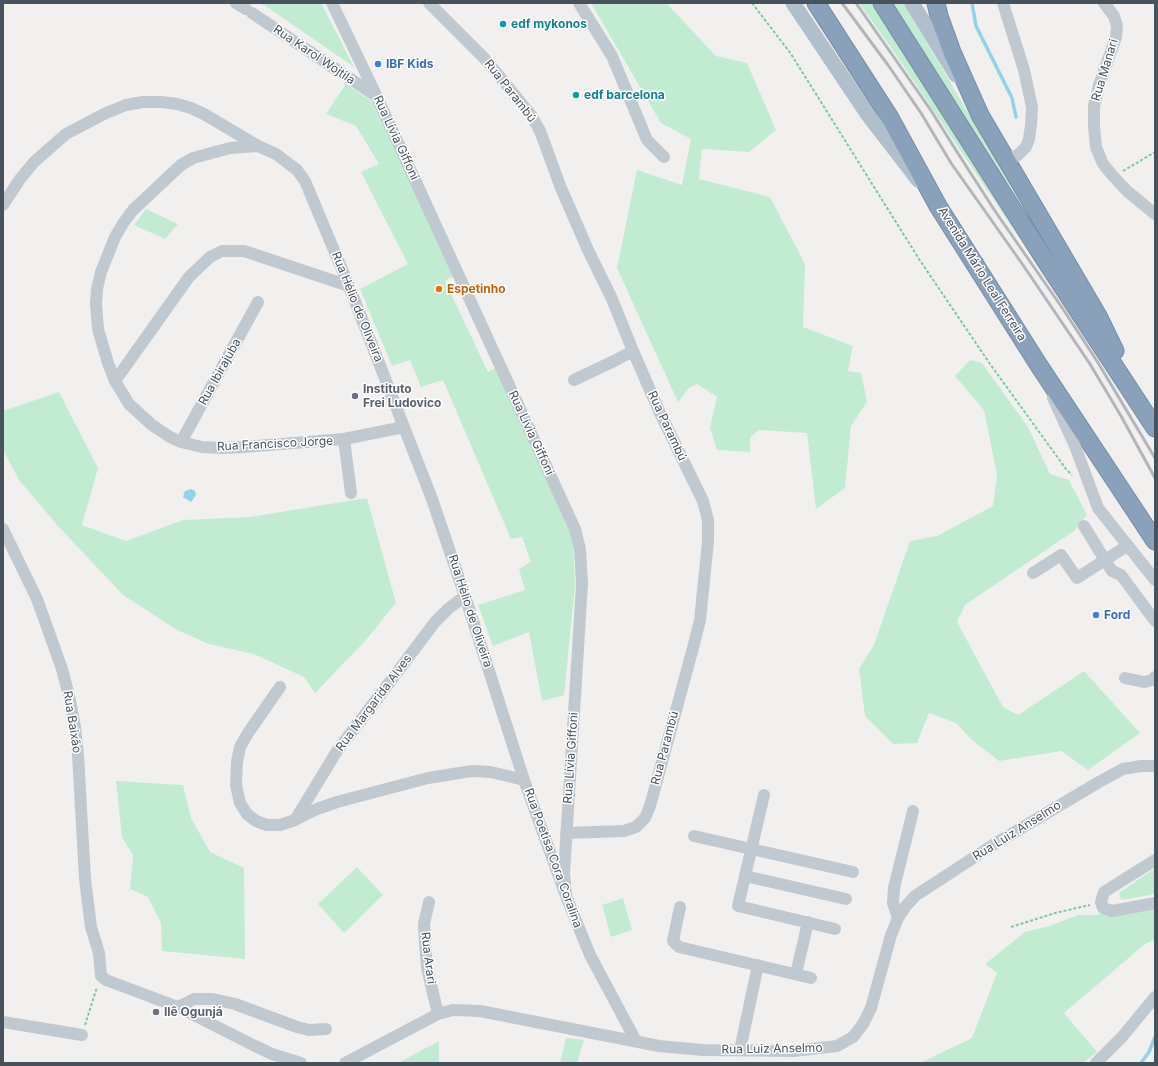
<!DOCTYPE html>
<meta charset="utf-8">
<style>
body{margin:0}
#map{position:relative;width:1158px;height:1066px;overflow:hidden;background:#f2f0ef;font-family:Inter,sans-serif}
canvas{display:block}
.frame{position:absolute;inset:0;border:4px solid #48525c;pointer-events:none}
</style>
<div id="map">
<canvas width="1158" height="1066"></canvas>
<div class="frame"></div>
</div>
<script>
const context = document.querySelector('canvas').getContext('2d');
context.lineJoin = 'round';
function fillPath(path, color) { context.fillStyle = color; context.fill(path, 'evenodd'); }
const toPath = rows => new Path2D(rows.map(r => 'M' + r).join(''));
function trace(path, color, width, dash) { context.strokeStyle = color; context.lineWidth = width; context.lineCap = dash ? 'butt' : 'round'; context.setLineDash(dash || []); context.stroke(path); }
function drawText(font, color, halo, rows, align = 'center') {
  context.font = font + ' Inter,sans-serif'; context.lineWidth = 3; context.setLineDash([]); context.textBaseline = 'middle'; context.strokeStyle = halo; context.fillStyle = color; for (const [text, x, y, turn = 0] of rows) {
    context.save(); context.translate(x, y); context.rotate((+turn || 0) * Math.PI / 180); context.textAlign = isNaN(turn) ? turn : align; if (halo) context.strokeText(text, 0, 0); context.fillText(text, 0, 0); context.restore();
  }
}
const green = toPath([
 [259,3,321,3,354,67,267,7],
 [591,3,668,3,669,6,716,56,747,63,776,130,749,152,702,149,699,179,770,197,805,264,803,327,853,346,848,371,861,373,867,402,851,426,845,488,816,509,807,433,759,430,750,438,750,452,717,450,710,428,717,397,697,384,689,388,678,402,617,268,637,170,682,185,691,139,661,123],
 [859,3,871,3,932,97,1024,245,894,52],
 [893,3,904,3,992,154,1017,200],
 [346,84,377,105,453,276,445,281,488,372,496,368,573,539,575,586,564,695,542,701,529,632,493,646,478,605,525,590,519,569,531,562,522,537,511,539,443,380,421,387,410,360,392,366,360,289,408,264,361,172,379,164,356,126,326,114],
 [146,209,178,224,165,239,134,225],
 [970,360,982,363,1028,427,1050,474,1069,480,1087,515,1074,531,965,605,957,622,1003,707,1018,715,1084,671,1140,733,1088,770,1061,751,999,761,972,740,956,723,929,713,917,743,893,744,865,716,859,669,874,645,910,541,937,536,993,506,997,475,984,410,955,376],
 [59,392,98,468,82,525,126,541,183,520,250,517,367,498,396,603,365,641,315,693,304,677,254,654,209,644,177,630,123,595,58,526,19,480,3,450,3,411],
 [116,781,183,785,191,818,210,852,244,868,245,959,162,951,161,923,148,897,130,889,133,855,122,837],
 [357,867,383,895,344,933,318,904],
 [1155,868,1155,894,1121,900,1119,893],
 [623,898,632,930,611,937,602,905],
 [1155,904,1155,939,1145,944,1064,1013,1097,1052,1083,1063,920,1063,972,1038,997,973,985,964,1025,932,1049,926,1078,915,1095,915],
 [566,1038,584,1040,577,1063,560,1063],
 [439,1041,439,1063,398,1063]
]);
const water = toPath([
 [191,489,195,491,196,495,191,502,183,497,185,491]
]);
const stream = toPath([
 [972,3,976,26,1012,98,1016,117],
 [1141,1063,1149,1052,1155,1037]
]);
const path = toPath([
 [752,3,791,54,919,259,990,364,1066,469,1072,475],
 [1123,171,1155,152],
 [1011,927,1055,913,1090,905],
 [85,1025,97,987]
]);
const minor = toPath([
 [236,3,246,9],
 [332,3,377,97,575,529,580,549,582,584,564,873,566,896],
 [429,3,486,60,531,115,540,131,561,188,588,250,612,299,633,351,660,413,703,501,708,520,708,541,700,620,693,648,650,806,645,818,636,827,624,831,566,833],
 [579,3,612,56,647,140,664,157],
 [1003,3,1024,70,1032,107,1031,125,1029,139,1026,147,1018,155,1007,159],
 [1104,3,1114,16,1117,26,1116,37,1099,85,1094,106,1094,127,1096,147,1103,164,1113,176,1127,191,1155,214],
 [252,13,376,96],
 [258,146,230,148,193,158,181,165,133,210,124,222,115,237,101,272,97,289,96,304,98,329,108,363,115,381,129,404,152,425,170,437,181,442,202,447,222,448,244,447,344,439,404,427],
 [3,205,20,179,34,162,66,134,106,113,126,105,143,102,161,102,177,104,191,108,204,114,258,146,276,154,297,170,305,181,349,286,432,499,465,596,524,780],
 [574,380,616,360,633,351],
 [115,381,189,277,210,257,222,251,244,251,349,286],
 [1053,398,1075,446,1098,508,1155,580],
 [344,439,351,493],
 [181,442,258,302],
 [3,529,37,599,62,669,70,700,75,727,78,755,85,879,91,927,99,953,101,976,106,980,178,1007,255,1046,272,1054,301,1063],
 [1127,546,1105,560,1112,571,1121,575,1155,621],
 [1033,573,1061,555,1077,578,1105,560,1084,526],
 [1125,678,1144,682,1152,680,1155,677],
 [280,687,248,733,240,747,237,762,236,785,240,803,247,814,256,821,267,825,280,825,295,820,317,809,337,802,428,778,472,771,491,772,524,780,566,896,590,955,636,1041],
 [764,795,738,906,835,929],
 [295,820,337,751,386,687,435,622,448,609,465,596],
 [694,836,853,872],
 [1155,860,1104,892,1101,902,1103,908,1112,911,1155,903],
 [745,876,846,899],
 [429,902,424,924,425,944,427,968,438,1014],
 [680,907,673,941,679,947,811,978],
 [898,918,893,903,894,888,913,811],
 [796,974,808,922],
 [178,1007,194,999,213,999,235,1004,297,1027,309,1030,326,1029],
 [3,1022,82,1035],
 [740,1050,758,965],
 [345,1063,438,1014,453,1010,480,1011,659,1046,680,1048,703,1050,794,1051,837,1046,853,1037,863,1024,871,1008,891,935,898,918,906,906,915,896,993,845,1099,782,1123,769,1141,766,1155,766],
 [1096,1063,1122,1037,1155,997]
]);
const major = toPath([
 [793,3,868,115,918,180],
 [912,3,956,75]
]);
const highway = toPath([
 [816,3,890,118,938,206,1038,364,1155,541],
 [882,3,1043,257,1155,428],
 [936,3,939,16,952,52,980,115,1098,316,1115,351]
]);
const rail = toPath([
 [842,3,888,65,921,113,951,163,1023,265,1090,364,1121,416,1155,478],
 [856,3,930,109,959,155,995,211,1063,309,1097,361,1155,458]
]);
const markers = [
 [503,24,4,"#0f9aa8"],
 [378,64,4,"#3f7fe0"],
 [576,95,4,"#0f9aa8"],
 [439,289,4,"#e8710a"],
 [355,396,4,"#6b7280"],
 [1096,615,4,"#3f7fe0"],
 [156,1012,4,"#6b7280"]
];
const cultureNames = [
 ["edf mykonos",511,24],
 ["edf barcelona",584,95]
];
const streetNames = [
 ["Rua Karol Wojtila",314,55,34],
 ["Rua Manari",1105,70,-73],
 ["Rua Parambú",510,91,52],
 ["Rua Lívia Giffoni",396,138,65],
 ["Avenida Mário Leal Ferreira",982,274,58],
 ["Rua Hélio de Oliveira",357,307,68],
 ["Rua Ibirajuba",220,372,-61],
 ["Rua Parambú",667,426,65],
 ["Rua Lívia Giffoni",531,433,65],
 ["Rua Francisco Jorge",275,444,-3],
 ["Rua Hélio de Oliveira",470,611,72],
 ["Rua Margarida Alves",374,703,-53],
 ["Rua Baixão",72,722,81],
 ["Rua Parambú",665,748,-75],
 ["Rua Lívia Giffoni",571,758,-86],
 ["Rua Luiz Anselmo",1017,831,-32],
 ["Rua Poetisa Cora Coralina",553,858,70],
 ["Rua Arari",428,958,83],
 ["Rua Luiz Anselmo",772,1049,-1]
];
const shopNames = [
 ["IBF Kids",386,64],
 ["Ford",1104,615]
];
const foodNames = [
 ["Espetinho",447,289]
];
const worshipNames = [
 ["Instituto",363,389],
 ["Frei Ludovico",363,403],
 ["Ilê Ogunjá",164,1012]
];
fillPath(green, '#c1ecd2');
fillPath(water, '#91d3e7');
trace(stream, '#91d3e7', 3.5);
trace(highway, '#758ca7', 19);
trace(path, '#7bc8a4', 2, [3, 2]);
trace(minor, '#c1c9d0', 12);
trace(major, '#b1becc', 15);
trace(highway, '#8aa1bb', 17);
trace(rail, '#b2b5b9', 3);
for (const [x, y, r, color] of markers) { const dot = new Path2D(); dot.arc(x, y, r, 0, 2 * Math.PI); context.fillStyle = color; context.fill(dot); trace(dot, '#fff', 1.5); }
drawText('bold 12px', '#0d838f', '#fff', cultureNames, 'left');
drawText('12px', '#48525c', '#fff', streetNames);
drawText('bold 12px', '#366cbe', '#fff', shopNames, 'left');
drawText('bold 12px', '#c56008', '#fff', foodNames, 'left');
drawText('bold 12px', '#5b616d', '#fff', worshipNames, 'left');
</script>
